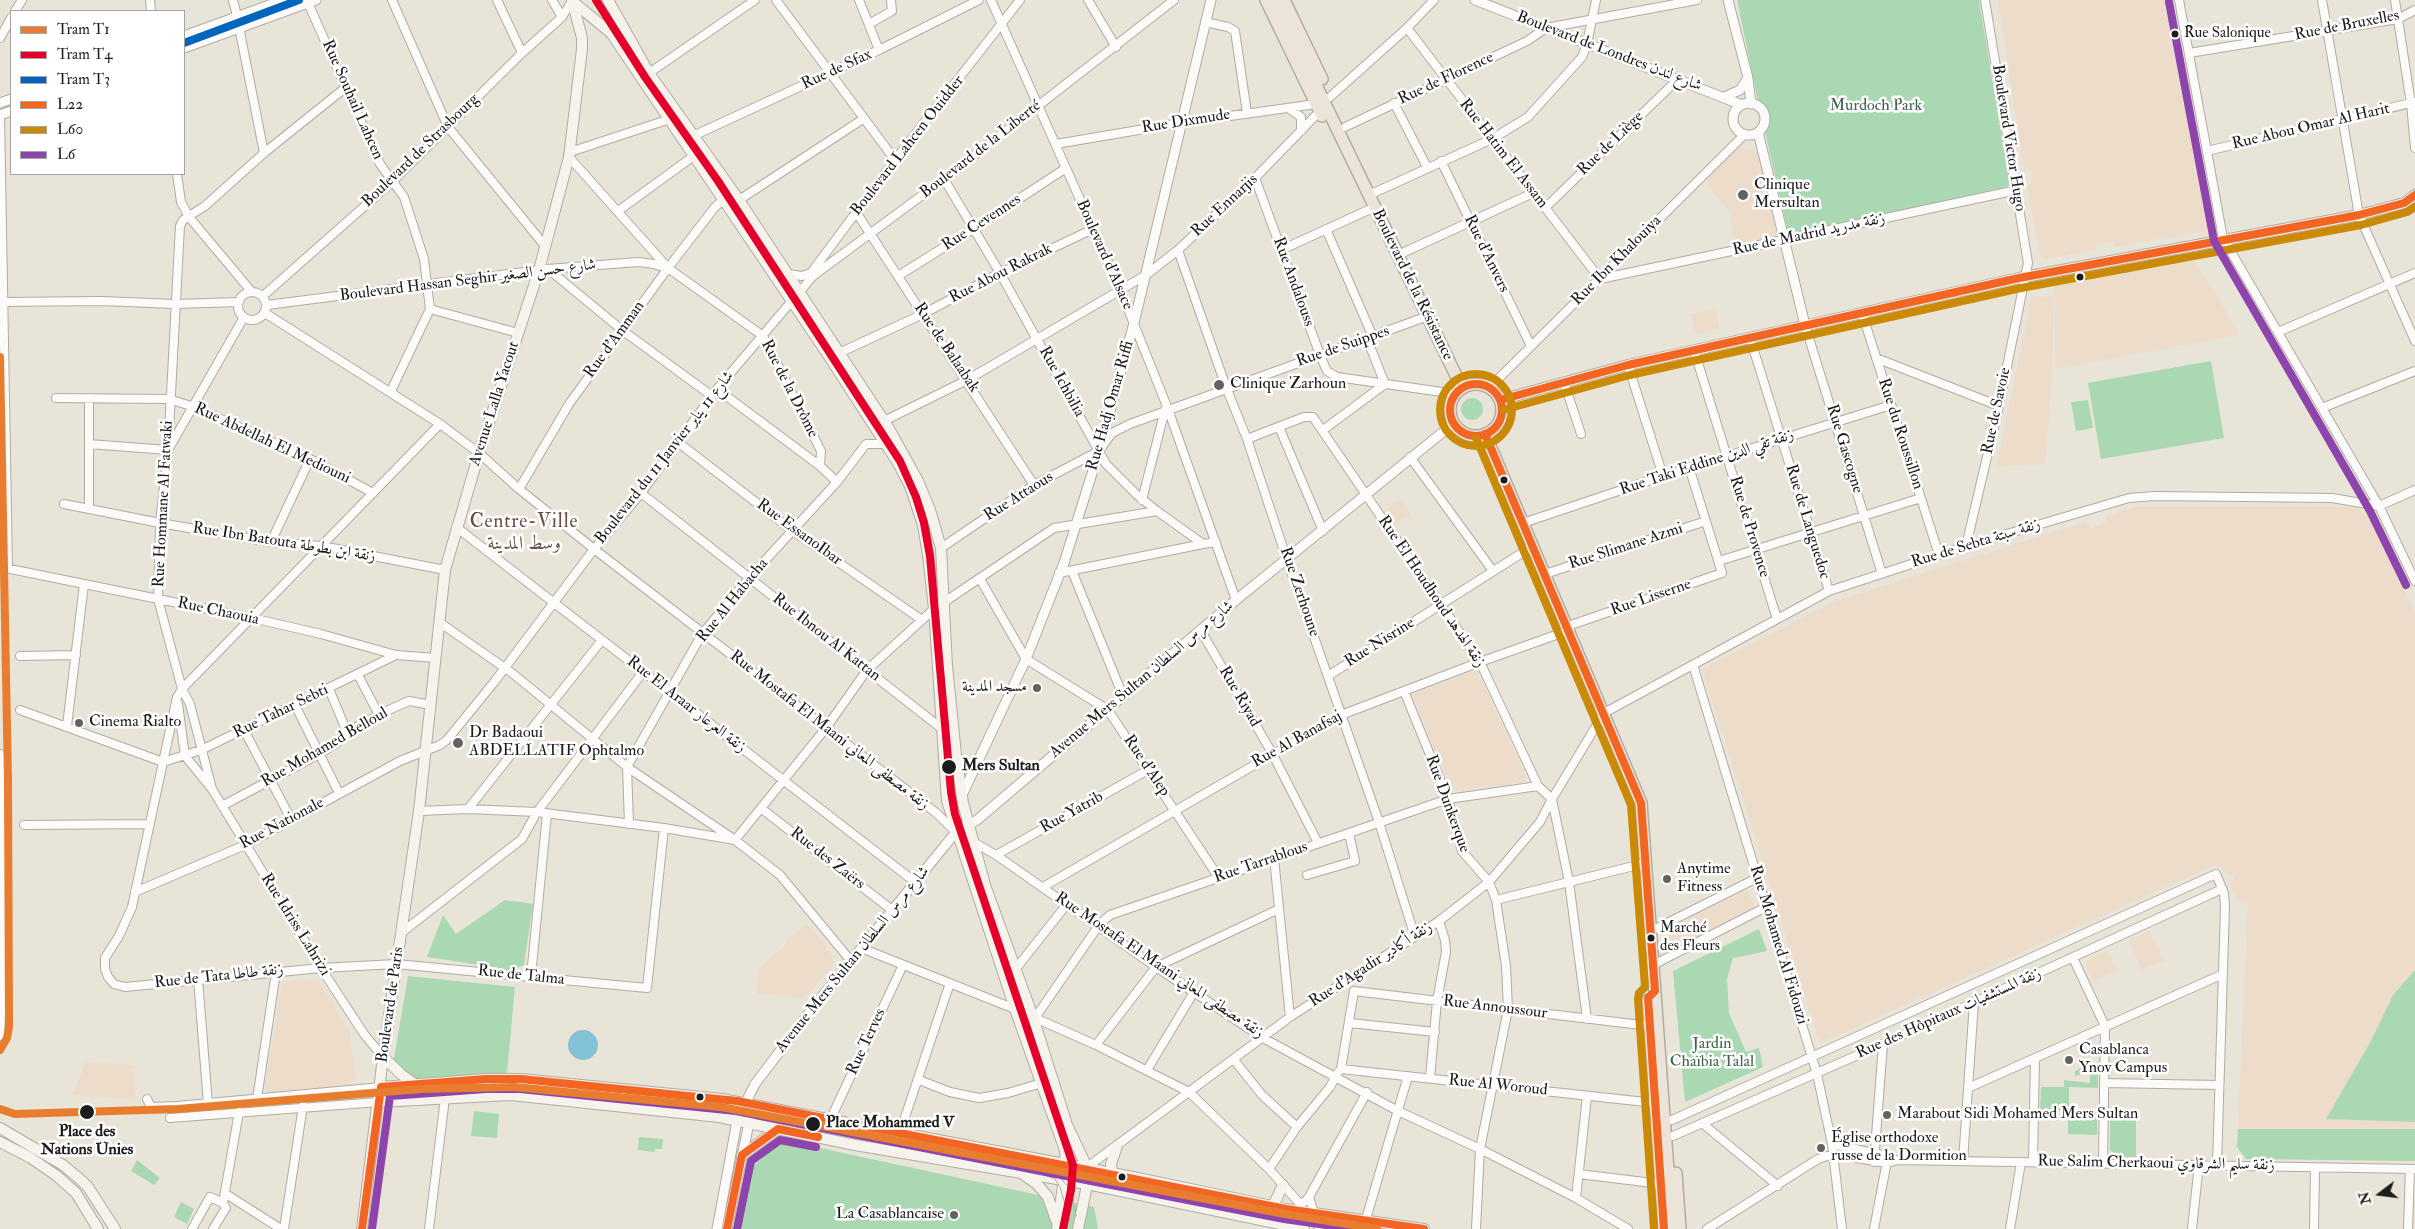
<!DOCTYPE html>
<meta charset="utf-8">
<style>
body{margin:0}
#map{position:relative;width:2415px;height:1229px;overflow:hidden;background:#e9e4d8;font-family:"IM FELL Double Pica",serif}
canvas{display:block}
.legend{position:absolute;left:10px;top:10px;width:175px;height:165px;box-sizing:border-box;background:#fff;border:1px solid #a4a4a4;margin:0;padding:6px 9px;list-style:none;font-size:15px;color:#1c1c1c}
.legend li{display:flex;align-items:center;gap:10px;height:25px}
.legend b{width:25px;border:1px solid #a4a4a4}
.north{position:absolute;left:2355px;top:1169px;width:50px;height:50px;-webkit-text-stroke:4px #fff;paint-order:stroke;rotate:255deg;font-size:14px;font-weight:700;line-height:20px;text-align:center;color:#1c1c1c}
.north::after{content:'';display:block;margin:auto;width:18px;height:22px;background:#1c1c1c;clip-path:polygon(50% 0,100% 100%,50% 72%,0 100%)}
</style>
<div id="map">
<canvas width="2415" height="1229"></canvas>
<ul class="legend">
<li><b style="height:6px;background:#e87d2f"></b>Tram T1</li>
<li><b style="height:6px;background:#e4002b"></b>Tram T4</li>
<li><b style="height:6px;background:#0065bd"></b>Tram T3</li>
<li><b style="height:6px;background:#f26522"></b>L22</li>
<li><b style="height:6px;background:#cb8a06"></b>L60</li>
<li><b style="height:6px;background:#8e44ad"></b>L6</li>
</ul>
<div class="north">N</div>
</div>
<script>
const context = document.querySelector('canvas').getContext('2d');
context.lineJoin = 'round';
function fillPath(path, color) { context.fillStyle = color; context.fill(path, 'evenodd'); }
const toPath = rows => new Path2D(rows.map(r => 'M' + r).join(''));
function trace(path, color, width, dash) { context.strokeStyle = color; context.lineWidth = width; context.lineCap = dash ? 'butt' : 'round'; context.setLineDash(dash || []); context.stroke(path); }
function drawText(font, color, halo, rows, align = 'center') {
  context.font = font + ' "IM FELL Double Pica",Amiri,serif'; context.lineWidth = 5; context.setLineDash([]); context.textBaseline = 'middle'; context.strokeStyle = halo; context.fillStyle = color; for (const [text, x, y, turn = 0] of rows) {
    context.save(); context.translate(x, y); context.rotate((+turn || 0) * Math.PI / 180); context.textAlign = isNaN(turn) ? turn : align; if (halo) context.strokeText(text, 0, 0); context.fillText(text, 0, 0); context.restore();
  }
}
const built = toPath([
 [1998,0,2171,0,2213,225,2210,230,2114,247,2113,242,2095,245,2096,250,2047,259,2040,255,2027,187,2032,181,2032,176,2031,172,2024,168],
 [1738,147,1755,150,1762,160,1780,238,1735,247,1729,211,1708,186,1707,178],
 [2194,262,2217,295,2239,335,2055,369,2055,285],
 [2032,296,2054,298,2052,380,2045,464,1996,467],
 [1715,308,1720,329,1695,334,1691,314],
 [1401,499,1411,514,1392,525,1382,512],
 [2134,507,2355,507,2369,517,2415,612,2415,1161,2246,1159,2237,1147,2248,903,2238,903,2231,884,2235,877,2215,865,1820,1043,1702,669,1835,601,2085,522,2092,528,2107,522,2105,516],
 [1477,670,1526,777,1524,782,1452,791,1412,695],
 [1747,890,1755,906,1673,949,1668,937,1691,917],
 [808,924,831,953,833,963,832,966,805,998,757,994,758,968,787,944,785,941],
 [2150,931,2164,961,2142,970,2129,941],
 [2108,951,2117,970,2093,981,2086,965,2087,960],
 [310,979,312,982,318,979,343,1021,344,1028,349,1028,356,1080,349,1081,346,1087,271,1094,265,1088,282,982],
 [86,1062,134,1065,136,1100,72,1095]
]);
const green = toPath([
 [1737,0,1979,0,2010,186,1789,236,1765,132,1769,122,1769,116,1767,110,1758,101],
 [2211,361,2224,438,2101,459,2088,383],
 '1461 409a11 11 0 1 1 22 0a11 11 0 1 1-22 0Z',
 [2088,400,2093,428,2076,431,2071,402],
 [505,900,533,904,524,965,512,970,427,957,443,915,456,934],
 [1759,929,1767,951,1733,958,1727,979,1729,1013,1746,1052,1759,1048,1763,1067,1685,1102,1673,971],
 [2415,970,2415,1122,2326,1119,2371,1041,2393,995],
 [408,976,515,987,507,1073,413,1079,393,1064],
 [2082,1067,2098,1067,2098,1088,2069,1087,2069,1110,2097,1111,2097,1135,2068,1134,2068,1110,2040,1110,2041,1087,2064,1087,2064,1080,2090,1083,2090,1071,2075,1076,2075,1071],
 [474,1111,499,1114,497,1138,471,1136],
 [2110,1113,2136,1113,2136,1157,2115,1157,2110,1150],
 [2238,1129,2415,1129,2415,1161,2246,1159,2237,1147],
 [639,1137,663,1139,662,1149,655,1149,655,1152,638,1150],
 [783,1140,1094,1207,1098,1229,738,1229,747,1171],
 [137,1160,160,1178,154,1185,131,1171],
 [181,1202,194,1209,187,1224,174,1217]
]);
const water = toPath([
 '568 1045a15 15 0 1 1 30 0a15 15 0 1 1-30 0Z'
]);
const minor = toPath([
 [150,0,151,11],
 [233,0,237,16],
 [392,0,448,127,545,246],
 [497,0,522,53],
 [552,0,562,17],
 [776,0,895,160],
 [859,0,879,50],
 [991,0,1120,289,1168,409,1236,600],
 [1088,0,1116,47],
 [2179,0,2223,238,2379,506,2415,581],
 [2322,0,2359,215,2415,341],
 [2395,0,2411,104,2415,148],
 [308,3,380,164,404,197,424,259,430,309,391,391],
 [15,11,22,0],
 [1205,22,1228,27,1235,31,1247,113],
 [869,24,892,11,891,0],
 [239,27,264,153],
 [1407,28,1600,279,2017,190],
 [0,38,11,18],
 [2189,53,2398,19,2415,10],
 [649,73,755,0],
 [1330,97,1407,28,1434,0],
 [1394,103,1427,167],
 [1288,108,1301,117,1301,131],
 [0,116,8,568],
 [1345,127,1527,41,1546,28,1697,0],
 [693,136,879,50,979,0],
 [1056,144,1180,123,1316,104],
 [2207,151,2415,102],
 [570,152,670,119],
 [569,157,668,268,763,336,821,451,820,466],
 [1441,161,1531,346],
 [177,174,181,202,189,217,251,291],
 [1255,178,1320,355,1327,371,1337,377,1456,394],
 [944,179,1000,273,1106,464,1137,495,1157,511,1203,544,1216,542],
 [1369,195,1492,139,1528,117,1582,57,1587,44,1596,0],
 [739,200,863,119],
 [1545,208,1677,80],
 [618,211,695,155],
 [856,212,1034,485],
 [1326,229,1373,337],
 [1178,250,1226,387,1247,439,1287,560,1379,822,1415,937],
 [1281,250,1375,207],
 [1398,255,1533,193],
 [548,269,622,330,712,396],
 [788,274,802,276,811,273,895,160,1020,0],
 [898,276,973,229,1066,168],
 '238 306a14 14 0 1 1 28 0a14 14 0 1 1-28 0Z',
 [263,296,393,181,522,53,562,17,572,1],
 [1,302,102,301,175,304,239,302],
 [267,305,548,269,638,262,654,264,666,268],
 [430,309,518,333],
 [265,313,440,424,479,453,519,489,594,549,935,812,956,832,996,855,1156,967,1263,1038,1398,1111,1480,1149,1576,1198,1628,1229],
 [1862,313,1939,555],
 [1805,325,1882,574],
 [2278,332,2415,273],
 [1750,338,1829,591],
 [1694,350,1777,619],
 [835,353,839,353,923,314,1000,273,1093,229],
 [1876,358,1999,406],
 [1628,365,1663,476],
 [1564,382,1581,434],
 [1489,388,1745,134],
 [717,389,820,466,837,482],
 [56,398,169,399,194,407,310,459,373,493],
 [89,398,89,509],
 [2322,408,2415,371],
 [884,421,967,380,1146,275,1178,250,1255,178,1320,111],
 [440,424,182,689,177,697,132,907,119,936,105,958,105,969,108,977,114,984,125,987,321,968,396,964,647,988,664,828],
 [1279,427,1323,531],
 [1323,430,1385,384,1367,339],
 [1247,439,1304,417,1313,417,1480,662,1538,786,1552,799,1569,882,1587,1019],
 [679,443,793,531,922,620],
 [89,444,168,450,244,317],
 [1410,457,1493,571],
 [519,489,569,404,668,268,715,207,724,199],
 [641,493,941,728],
 [1142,500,1165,410],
 [64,504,160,523,271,542,322,546,445,570],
 [2379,506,2415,490],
 [1523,523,1663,476,1891,405],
 [456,527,915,882],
 [271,542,310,459],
 [1966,546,1999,406,2028,263,1985,0],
 [941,548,1034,485,1099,451,1112,433,1130,424,1428,316],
 [1719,561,1921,498],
 [0,567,252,618,321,634,396,655,436,658],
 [1072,571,1123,696],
 [1059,573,1203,544],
 [1545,574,1706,521],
 [980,579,1026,659,1108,710,1219,878],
 [439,622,512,673,627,767,735,840,826,728,867,670,934,609,1054,528,1157,511],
 [1568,626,1722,573,1689,467],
 [1201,631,1272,753,1318,843],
 [20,656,76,655],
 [1693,665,1817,1074,1832,1144,1842,1229],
 [358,675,379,715],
 [1328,676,1533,546],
 [329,689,347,732],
 [1404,691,1448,799,1462,851,1489,882,1496,900,1506,966,1508,1009,1480,1149,1476,1229],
 [178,704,185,756,212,789,321,968,364,1034,383,1057],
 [295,705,339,793],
 [20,710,163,762],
 [67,726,84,584],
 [244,730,291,819],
 [0,754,3,973,0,1036],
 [163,762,201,750,396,655],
 [212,789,190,704,182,689,158,599,160,523,168,450,180,226,183,220,205,206,264,153,345,88],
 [222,806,319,754,338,742,347,732,391,709,409,701,431,705],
 [468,809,602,640],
 [762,809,892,910],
 [419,811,468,809,537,812,664,828,735,840,780,875,851,961],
 [629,824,627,767,702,634,749,578,837,482,866,444,885,444],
 [24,825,150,824],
 [996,855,1148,770],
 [1274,858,1290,1017],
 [1307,875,1355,861,1349,833],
 [1043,887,1341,715,1480,662,1570,630],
 [135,892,245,845,400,761,440,745,447,740,495,681,594,549,641,493,717,389,813,276,944,179,1174,0],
 [1496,900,1646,863],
 [1651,931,1757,878],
 [401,933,522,839,537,812,643,672],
 [861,948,1015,1009,1096,1045,1189,1092,1269,1169,1301,1205],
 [2073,958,2105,1026,2103,1163],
 [1653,965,1766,907],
 [531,976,547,814],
 [198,979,208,1104],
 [1007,980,1067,904],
 [1354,991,1650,1026],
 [1035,1018,1099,925,1110,915,1448,799,1538,786],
 [1350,1023,1435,1032],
 [1096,1045,1156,967,1279,909],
 [1234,1060,1262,1095,1297,1127],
 [1341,1069,1655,1103],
 [1341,1069,1354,991],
 [1147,1070,1194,992],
 [1430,1078,1437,1001,1446,952,1445,940,1439,921],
 [919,1080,950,1092,979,1098,1008,1093,1042,1083],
 [2104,1083,2219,1085],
 [1968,1088,2223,974],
 [147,1099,151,1107,177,1106,381,1087],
 [257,1099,276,972],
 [170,1118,379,1102],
 [831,1118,903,965],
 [1672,1120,2216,874,2224,893,2225,907,2217,1164],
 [1702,1123,1778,1186],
 [900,1132,950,983],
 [1673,1136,1883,1044,2222,889],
 [1832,1144,1891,1157],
 [1963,1161,1974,1002],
 [1874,1162,1883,1044],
 [2033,1162,2035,1058],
 [1086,1168,1290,1017,1439,921,1489,882,1540,822,1552,799,1604,713,1829,591,1966,546,2129,498,2154,496,2332,498,2379,506],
 [1269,1169,1297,1127,1330,1087,1338,1072],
 [1579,1174,1661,1184],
 [226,1194,281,1229],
 [1309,1197,1319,1229],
 [1576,1198,1587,1096],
 [223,1203,239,1112],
 [1301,1205,1309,1197,1367,1092],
 [1301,1207,1304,1229],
 [1366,1219,1408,1076],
 [192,1229,210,1197,223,1203,226,1208,213,1229],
 [284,1229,303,1106],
 [429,1229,445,1098],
 [1707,1229,1818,1159,1833,1154,1887,1163,1898,1160,2415,1169],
 [1874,1229,1888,1156],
 [2010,1229,2021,1162],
 [2192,1229,2199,1164],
 [2314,1229,2315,1168],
 [2408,1229,2410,1169]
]);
const tertiary = toPath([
 [1475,0,1742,105],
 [1728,0,1748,78,1751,104],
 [184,36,283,0],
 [184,48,316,0],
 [1724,97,1740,90,1748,78],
 [0,103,11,99],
 '1733 119a16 16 0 1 1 32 0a16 16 0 1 1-32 0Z',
 [0,115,11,111],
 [1758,132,1805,325],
 [962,795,1026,659,1064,563,1099,451,1134,323,1211,0],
 [746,1102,755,1084,812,1009,956,832,977,820,1236,600,1454,423],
 [717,1229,737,1121,740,1108,746,1102],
 [727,1229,749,1123,750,1110,746,1102]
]);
const secondary = toPath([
 [608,0,649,73,739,200,888,427,918,481,930,510,941,548,947,666,956,755,963,803,985,885,1033,1017,1067,1125,1085,1163,1088,1180,1078,1229],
 [572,1,611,33,828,355,898,463,910,486,923,525,928,555,934,609,947,801,1015,1009,1065,1150,1066,1164,1057,1229],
 [1500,400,1628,365,2019,278,2359,215,2404,203,2415,195],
 [383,1057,402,1075,415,1084],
 [381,1087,486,1079,521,1079,722,1099,1133,1177,1286,1209,1424,1229],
 [379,1102,511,1095,719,1117,855,1145,1087,1184,1304,1229],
 [0,1128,63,1165,81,1180,88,1187,115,1229],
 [0,1142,31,1158,57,1176,76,1193,98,1229],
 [742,1155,778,1129],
 [1112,1174,1111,1164,1117,1146],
 [1024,1175,1037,1184,1048,1197,1056,1220],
 [1273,1206,1283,1185],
 [362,1229,383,1057,419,811,445,570,479,453,539,270,569,157,582,49,582,38,572,0]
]);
const primary = toPath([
 [1266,0,1322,116],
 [1275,0,1462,388],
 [1284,0,1322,79],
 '1450 410a26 26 0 1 1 52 0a26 26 0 1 1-52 0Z',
 [1485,434,1641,803,1672,1225],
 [1648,1000,1664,1229],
 [1676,1173,1680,1229]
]);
const tram = toPath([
 [1027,1168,1055,1179,1060,1187,1067,1211],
 [1057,1174,1071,1190,1076,1216]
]);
const bus1 = toPath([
 '1450 410a26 26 0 1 1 52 0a26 26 0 1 1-52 0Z',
 [1500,400,1628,365,2019,278,2359,215,2404,203,2415,195],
 [1485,434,1641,803,1655,991,1648,998,1664,1229],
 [362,1229,381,1087,486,1079,521,1079,737,1101,1286,1209,1424,1229],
 [727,1229,742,1155,778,1129,818,1137]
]);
const bus2 = toPath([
 '1440 410a36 36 0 1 1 72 0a36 36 0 1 1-72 0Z',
 [1503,410,1630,375,2021,288,2361,225,2407,212,2415,207],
 [1476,438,1631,805,1645,987,1639,993,1638,999,1654,1229]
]);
const bus3 = toPath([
 [2169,2,2214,241,2370,511,2406,585],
 [372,1229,390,1096,486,1089,520,1089,736,1111,1284,1219,1354,1229],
 [737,1229,751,1161,780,1140,816,1147]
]);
const tram1 = toPath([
 [0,357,8,780,9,1027,7,1038,0,1050],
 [0,1109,15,1114,178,1109,421,1089,514,1087,721,1107,1285,1214,1377,1229]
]);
const tram2 = toPath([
 [596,0,645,77,718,181,900,461,916,497,924,523,930,556,951,792,955,814,1073,1165,1071,1190,1063,1229]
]);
const tram3 = toPath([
 [184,43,299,0]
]);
const markers = [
 [2175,34,4.5,"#1c1c1c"],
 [1743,195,6,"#64625e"],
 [2080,277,4.5,"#1c1c1c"],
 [1219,385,6,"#64625e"],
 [1504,480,4.5,"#1c1c1c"],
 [1037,688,5,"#64625e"],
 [79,723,5,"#64625e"],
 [458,743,6,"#64625e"],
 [949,767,8,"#1c1c1c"],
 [1667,879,5,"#64625e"],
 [1651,938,4.5,"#1c1c1c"],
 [2069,1060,5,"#64625e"],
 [700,1097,4.5,"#1c1c1c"],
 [87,1112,8,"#1c1c1c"],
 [1887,1115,5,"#64625e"],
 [813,1124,8,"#1c1c1c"],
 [1821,1148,5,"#64625e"],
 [1122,1177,4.5,"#1c1c1c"],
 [954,1215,5,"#64625e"]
];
const busNames = [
 ["Rue Salonique",2184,34],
 ["Marché",1660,929],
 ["des Fleurs",1660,947]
];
const streetNames = [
 ["Rue de Bruxelles",2347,26,-11],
 ["Boulevard de Londres شارع لندن",1609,52,21],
 ["Rue de Sfax",837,70,-25],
 ["Rue de Florence",1446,79,-25],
 ["Rue Souhail Lahcen",352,100,66],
 ["Rue Dixmude",1186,122,-9],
 ["Rue Abou Omar Al Harit",2311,127,-13],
 ["Boulevard Victor Hugo",2008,138,81],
 ["Rue de Liège",1611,144,-44],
 ["Boulevard Lahcen Ouidder",908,146,-52],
 ["Boulevard de la Liberté",981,150,-38],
 ["Boulevard de Strasbourg",421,151,-44],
 ["Rue Hatim El Assam",1503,154,52],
 ["Rue Ennarjis",1225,206,-43],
 ["Rue Cevennes",982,223,-33],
 ["Rue de Madrid زنقة مدريد",1809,235,-12],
 ["Rue d'Anvers",1486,254,64],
 ["Boulevard d'Alsace",1104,255,66],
 ["Rue Ibn Khalouiya",1617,261,-45],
 ["Rue Abou Rakrak",1001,274,-27],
 ["Boulevard Hassan Seghir شارع حسن الصغير",468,281,-7],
 ["Rue Andalouss",1293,282,70],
 ["Boulevard de la Résistance",1412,285,64],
 ["Rue d'Amman",615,340,-54],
 ["Rue de Suippes",1343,347,-19],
 ["Rue de Balaabak",946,348,56],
 ["Rue Ichbilia",1061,382,61],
 ["Rue de la Drôme",789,389,63],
 ["Avenue Lalla Yacout",495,404,-72],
 ["Rue Hadj Omar Riffi",1111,406,-74],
 ["Rue de Savoie",1997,411,-78],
 ["Rue du Roussillon",1900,434,72],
 ["Rue Abdellah El Mediouni",272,444,25],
 ["Rue Gascogne",1844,449,73],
 ["Boulevard du 11 Janvier شارع 11 يناير",665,458,-52],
 ["Rue Taki Eddine زنقة تقي الدين",1707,463,-18],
 ["Rue Attaous",1019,497,-32],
 ["Rue Hommane Al Fatwaki",164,504,-87],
 ["Rue de Languedoc",1807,522,73],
 ["Rue de Provence",1749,527,73],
 ["Rue EssanoIbar",799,533,36],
 ["Rue Ibn Batouta زنقة ابن بطوطة",284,543,9],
 ["Rue de Sebta زنقة سبتة",1976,544,-17],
 ["Rue Slimane Azmi",1626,547,-18],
 ["Rue Zerhoune",1299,592,71],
 ["Rue El Houdhoud زنقة الهدهد",1431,592,56],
 ["Rue Lisserne",1651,598,-19],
 ["Rue Al Habacha",733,601,-51],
 ["Rue Chaouia",218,612,12],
 ["Rue Ibnou Al Kattan",826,638,38],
 ["Rue Nisrine",1380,643,-32],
 ["Avenue Mers Sultan شارع مرس السلطان",1142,680,-40],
 ["Rue Riyad",1239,697,60],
 ["Rue El Araar زنقة العرعار",686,705,38],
 ["Rue Tahar Sebti",281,712,-26],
 ["Rue Mostafa El Maani زنقة مصطفى المعاني",829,731,38],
 ["Rue Al Banafsaj",1297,740,-29],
 ["Rue Mohamed Belloul",325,748,-30],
 ["Rue d'Alep",1146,766,56],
 ["Rue Dunkerque",1447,804,70],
 ["Rue Yatrib",1072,813,-29],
 ["Rue Nationale",282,824,-28],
 ["Rue des Zaërs",827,859,38],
 ["Rue Tarrablous",1261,863,-19],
 ["Rue Idriss Lahrizi",295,925,58],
 ["Rue Mohamed Al Fidouzi",1778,945,73],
 ["Avenue Mers Sultan شارع مرس السلطان",853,960,-51],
 ["Rue d'Agadir زنقة أكادير",1371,965,-33],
 ["Rue Mostafa El Maani زنقة مصطفى المعاني",1159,966,34],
 ["Rue de Talma",521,976,6],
 ["Rue de Tata زنقة طاطا",219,977,-6],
 ["Boulevard de Paris",391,1005,-82],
 ["Rue Annoussour",1495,1008,7],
 ["Rue des Hôpitaux زنقة المستشفيات",1949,1014,-24],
 ["Rue Terves",867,1042,-65],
 ["Rue Al Woroud",1498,1086,6],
 ["Rue Salim Cherkaoui زنقة سليم الشرقاوي",2156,1164,1]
];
const parkNames = [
 ["Murdoch Park",1876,107],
 ["Jardin",1712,1045],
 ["Chaïbia Talal",1712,1063]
];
const poiNames = [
 ["Clinique",1754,186],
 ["Mersultan",1754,204],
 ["Clinique Zarhoun",1230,385],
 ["مسجد المدينة",1027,688,"right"],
 ["Cinema Rialto",89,723],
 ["Dr Badaoui",469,734],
 ["ABDELLATIF Ophtalmo",469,752],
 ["Anytime",1677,870],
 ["Fitness",1677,888],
 ["Casablanca",2079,1051],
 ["Ynov Campus",2079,1069],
 ["Marabout Sidi Mohamed Mers Sultan",1897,1115],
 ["Église orthodoxe",1831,1139],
 ["russe de la Dormition",1831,1157],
 ["La Casablancaise",944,1215,"right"]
];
const stopNames = [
 ["Mers Sultan",962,767],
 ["Place Mohammed V",826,1124],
 ["Place des",87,1133,"center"],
 ["Nations Unies",87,1151,"center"]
];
const quarterNames = [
 ["Centre-Ville",524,523],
 ["وسط المدينة",524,545]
];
fillPath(built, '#eddcc9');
fillPath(green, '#aad8b2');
fillPath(water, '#83c1d6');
trace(minor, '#b0aca5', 10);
trace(tertiary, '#b0aca5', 11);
trace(secondary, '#b0aca5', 12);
trace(primary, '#b0aca5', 14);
trace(minor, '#fcfbf9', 8);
trace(tertiary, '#fcfbf9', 9);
trace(secondary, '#f6f2ec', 10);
trace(primary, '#ece3d9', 11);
trace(tram, '#aeaeac', 1);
trace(bus1, '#f26522', 8);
trace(bus2, '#cb8a06', 8);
trace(bus3, '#8e44ad', 8);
trace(tram1, '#e87d2f', 8);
trace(tram2, '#e4002b', 8);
trace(tram3, '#0065bd', 8);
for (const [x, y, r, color] of markers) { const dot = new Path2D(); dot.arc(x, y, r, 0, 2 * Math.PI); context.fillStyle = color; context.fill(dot); trace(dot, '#fff', 2); }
drawText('15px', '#1c1c1c', '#fff', busNames, 'left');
drawText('16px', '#1c1c1c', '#fff', streetNames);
drawText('16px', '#40634c', '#fff', parkNames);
drawText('16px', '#1c1c1c', '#fff', poiNames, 'left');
drawText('bold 16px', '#1c1c1c', '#fff', stopNames, 'left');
context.letterSpacing = '1px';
drawText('19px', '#694c42', '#fff', quarterNames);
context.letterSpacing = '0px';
</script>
